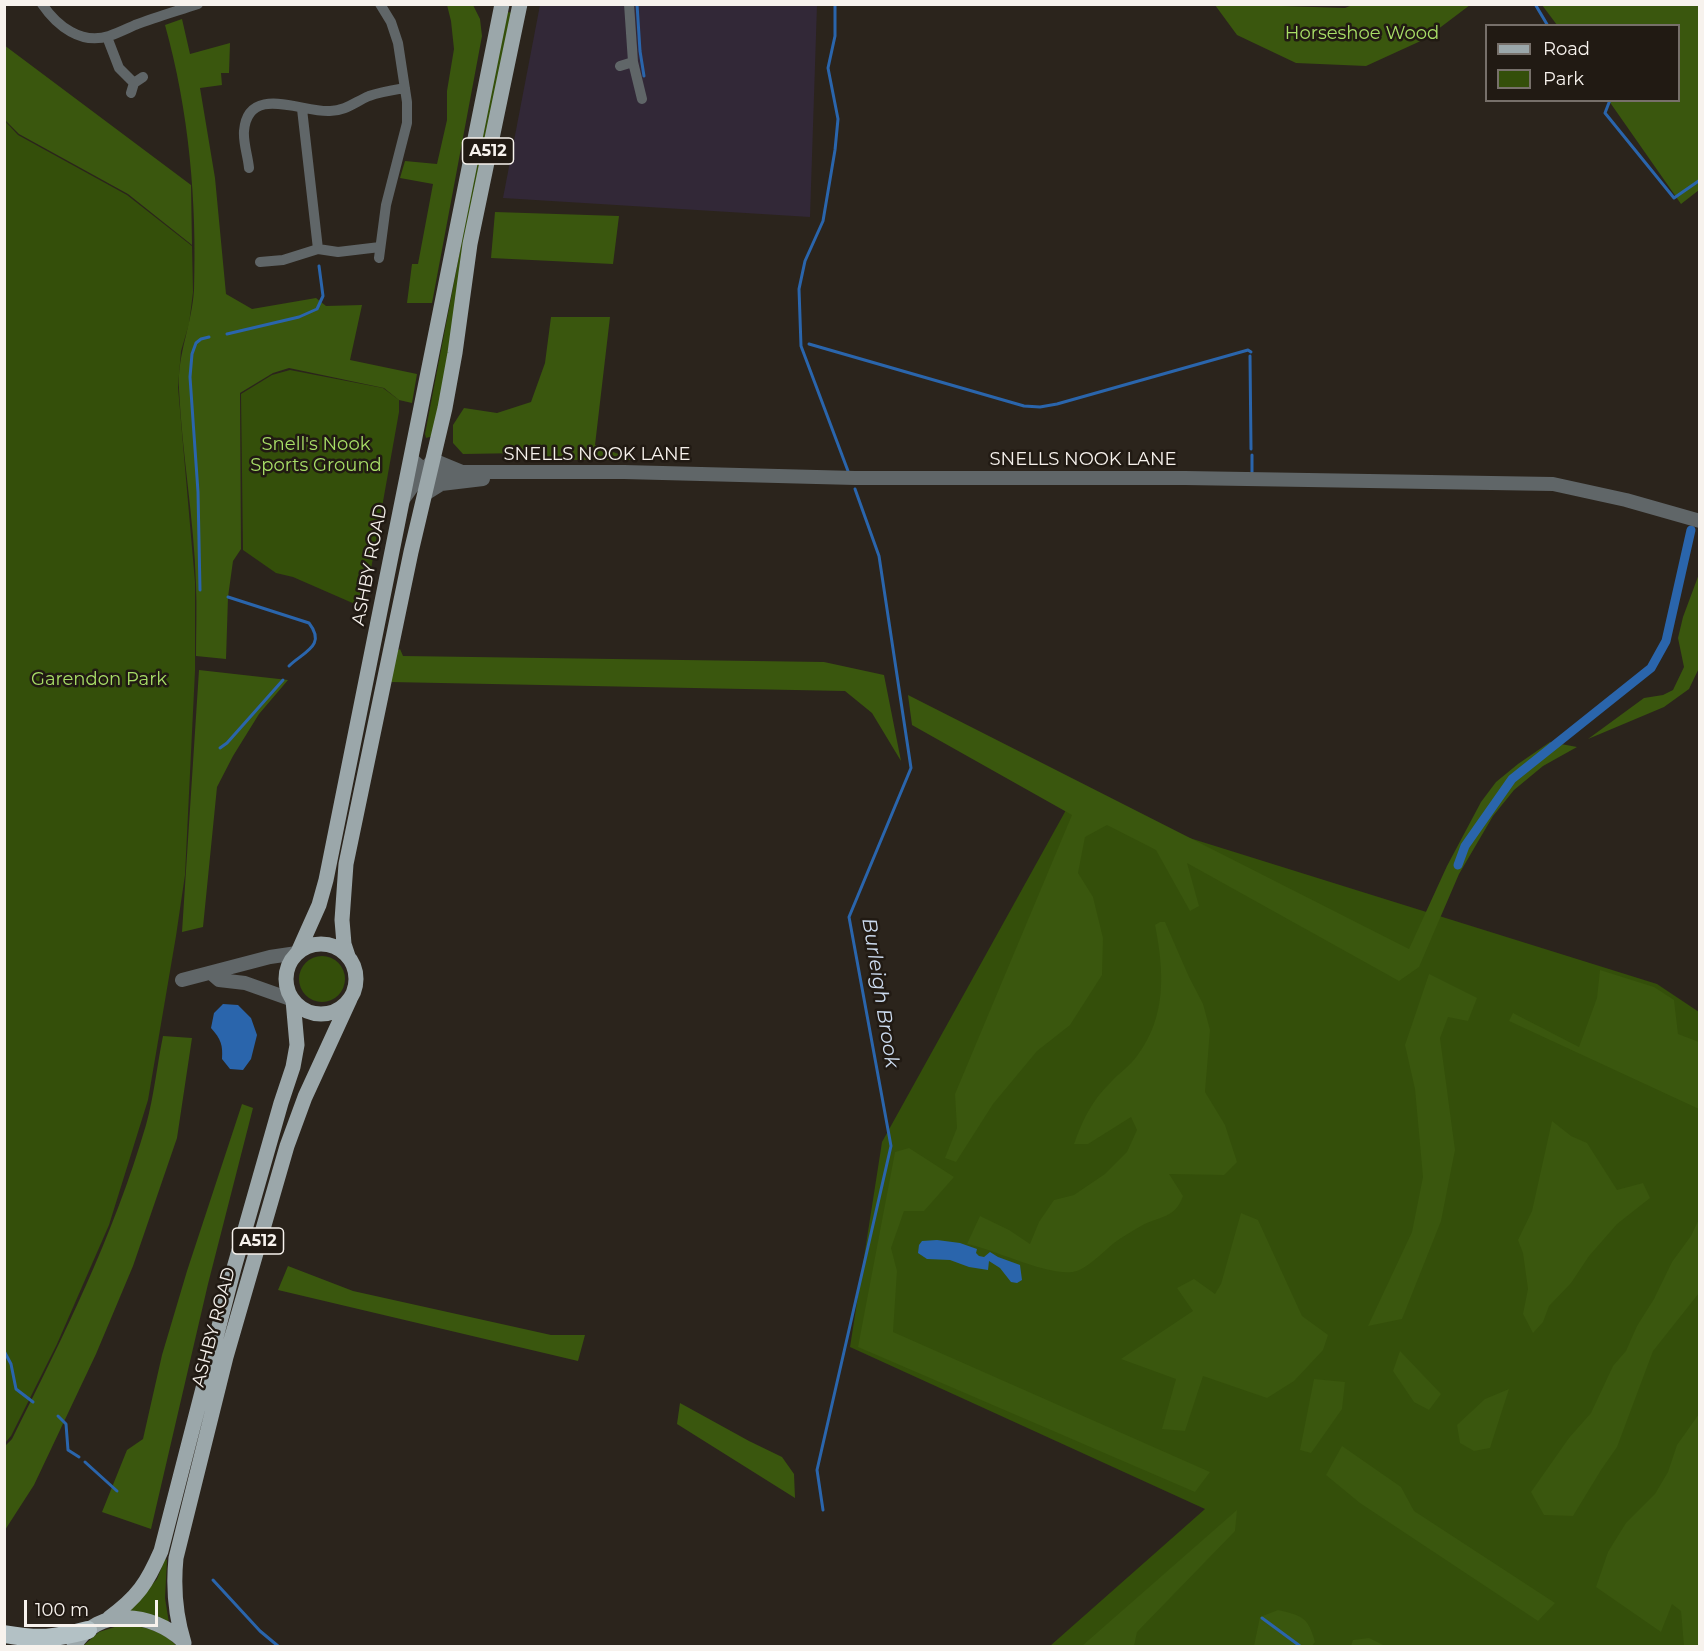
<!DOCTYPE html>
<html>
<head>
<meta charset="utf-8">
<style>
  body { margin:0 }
  #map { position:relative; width:1704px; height:1651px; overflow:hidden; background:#2b241c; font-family:Montserrat,sans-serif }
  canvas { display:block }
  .frame { position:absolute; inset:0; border:6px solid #f7f2ed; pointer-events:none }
  .legend { position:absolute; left:1485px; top:24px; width:195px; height:78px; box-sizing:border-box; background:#211a13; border:2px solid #77706a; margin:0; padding:8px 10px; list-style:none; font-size:18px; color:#f7f2ed }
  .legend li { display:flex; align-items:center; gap:12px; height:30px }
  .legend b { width:30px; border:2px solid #77706a }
  .scale { position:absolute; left:24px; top:1600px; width:134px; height:27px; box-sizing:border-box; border:3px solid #f7f2ed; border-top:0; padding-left:8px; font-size:18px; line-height:21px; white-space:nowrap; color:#f7f2ed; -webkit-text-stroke:4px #211a13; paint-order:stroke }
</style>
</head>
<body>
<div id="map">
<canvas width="1704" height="1651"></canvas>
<div class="frame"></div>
<ul class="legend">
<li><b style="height:8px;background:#9ba7aa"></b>Road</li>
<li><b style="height:16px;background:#344f0a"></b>Park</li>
</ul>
<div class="scale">100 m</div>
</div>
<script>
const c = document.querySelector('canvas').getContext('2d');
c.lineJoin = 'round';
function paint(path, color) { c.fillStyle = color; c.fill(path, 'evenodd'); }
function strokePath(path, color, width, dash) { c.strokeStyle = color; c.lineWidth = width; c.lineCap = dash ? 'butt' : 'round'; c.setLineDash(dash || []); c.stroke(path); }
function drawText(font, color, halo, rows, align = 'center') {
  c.font = font + ' Montserrat,sans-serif'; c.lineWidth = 5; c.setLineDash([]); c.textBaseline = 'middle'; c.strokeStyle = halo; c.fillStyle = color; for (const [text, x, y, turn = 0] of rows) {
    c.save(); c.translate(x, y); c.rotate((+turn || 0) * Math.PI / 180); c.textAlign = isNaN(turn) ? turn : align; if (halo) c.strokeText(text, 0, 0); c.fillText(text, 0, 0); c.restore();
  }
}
const commercial = new Path2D(`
  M540,5H817L810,217L503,198Z`);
const green = new Path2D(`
  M508,12L512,13L433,436L426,438L425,434L505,15Z
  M5,121L18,135L127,195L192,246L193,292L189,324L181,351L178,387L195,582V671L185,875L176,936L148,1100L109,1225L57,1344L11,1436L5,1443Z
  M290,370L383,388L399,400V412L364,608L293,577L276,573L243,550L241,394L272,375Z
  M1071,801L1657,984L1699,1012V1646H1050L1205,1509L850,1347L882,1142Z
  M299 979a23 23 0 1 1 46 0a23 23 0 1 1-46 0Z
  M165,1559L167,1560L165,1598L169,1623L129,1611L157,1579Z`);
const forest = new Path2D(`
  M447,5H473L480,19L482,36L432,303H407L412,264H418L433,184L400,178L405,161L437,164L447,120V91L454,49L451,21Z
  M1281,5L1282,6L1345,8L1355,4L1470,5L1425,39L1366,66L1296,63L1237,35L1215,5Z
  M1542,5H1699V190L1681,204L1609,101L1678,100V26L1557,25Z
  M182,19L190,54L230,43L229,73H221L222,85L200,88L215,178L226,294L252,309L316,298L326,306L362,305L350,360L417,374L412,403L399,400L384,388L289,368L273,373L240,393L241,549L233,561L228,597L226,659L196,656C196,632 197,608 196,584C194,518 182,454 179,389C177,355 192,324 194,290C197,201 189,111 165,25Z
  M4,45L191,185L192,245L128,194L19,134L5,120Z
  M495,212L619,216L613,264L491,258Z
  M551,317H610L595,445L634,460H544L524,453L463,454L453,443V425L464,408L497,413L531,402L545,363Z
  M1699,574V668L1689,689L1664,707L1588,739L1644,698L1663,695L1673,690L1684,667L1678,638L1683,617Z
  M400,649L403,656L824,662L884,675L901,761L872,713L845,691L390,682L395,652Z
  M199,670L288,680L259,714L233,756L217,787L203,927L182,932Z
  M908,695L1409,949L1447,866L1481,802L1496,782L1518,764L1550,742L1577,747L1543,766L1514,790L1493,816L1459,874L1419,967L1399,981L1187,863L1199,906L1190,911L1156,850L1107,825L1085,837L1078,873L1093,897L1103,938L1102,975L1070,1025L1037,1051L993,1104L956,1162L945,1158L957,1128L955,1094L1072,815L912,725Z
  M1160,922H1165L1189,977L1203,1004L1210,1030L1205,1092L1225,1125L1237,1162L1224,1175L1169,1174L1183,1196C1175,1219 1159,1216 1141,1226C1132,1231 1122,1237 1114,1243C1103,1252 1090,1266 1077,1271C1053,1279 994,1249 967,1244L980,1216L1009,1230L1030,1244L1039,1222L1054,1200L1074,1195L1105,1174L1127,1152L1137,1130L1131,1117L1088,1144H1074C1082,1121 1092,1100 1111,1082C1119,1073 1130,1066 1137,1056C1167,1016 1164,971 1155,925Z
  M1600,970L1654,987L1674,1000L1678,1034L1699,1042V1109L1509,1021L1513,1013L1579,1047L1597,998Z
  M1429,974L1477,998L1468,1021L1448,1017L1440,1038L1455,1150L1441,1221L1402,1319L1368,1326L1412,1232L1423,1177L1415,1089L1405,1045Z
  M163,1036L192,1038L177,1138L133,1266L96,1354L34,1485L5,1530V1446L12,1439C64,1335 113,1237 146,1125C154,1096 157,1065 163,1036Z
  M242,1104L253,1108L208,1284L151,1529L102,1512L127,1450L143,1439L162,1355L187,1271Z
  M1552,1121L1571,1136L1587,1143L1617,1190L1643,1183L1650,1198L1617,1224L1589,1256L1571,1283L1549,1306L1543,1322L1533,1333L1523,1314L1528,1289L1523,1253L1518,1240L1532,1211Z
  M909,1148L954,1177L924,1211H904L891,1248L897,1271L893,1332L1210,1472L1195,1492L858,1347L895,1152Z
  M1241,1213L1258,1220L1302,1316L1328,1335L1323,1350L1294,1381L1267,1398L1203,1376L1185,1431L1162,1429L1176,1379L1121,1359L1193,1311L1177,1288L1194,1279L1215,1294L1221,1284Z
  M1699,1219V1293L1653,1351L1617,1447L1601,1470L1573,1516L1544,1515L1531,1492L1569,1438L1591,1413L1613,1366L1626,1351L1637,1326L1654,1299L1672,1262L1691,1236Z
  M288,1266L353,1291L551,1335H585L578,1361L278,1290Z
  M1400,1351L1441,1394L1429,1410L1414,1402L1393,1371Z
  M1314,1379L1345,1382L1342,1409L1311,1453L1300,1450Z
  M1509,1389L1490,1448L1474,1451L1460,1443L1457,1425L1485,1399Z
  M680,1403L749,1441L782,1457L794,1474L795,1498L677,1424Z
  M1699,1414V1646H1684L1681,1611L1672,1604L1661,1632L1596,1587L1608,1552L1626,1523L1655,1494L1668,1472L1677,1445Z
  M1342,1446L1401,1487L1414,1511L1555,1603L1538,1621L1360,1503L1326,1475Z
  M1237,1510L1235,1531L1137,1632L1134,1646H1082Z
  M1278,1610C1303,1616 1308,1617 1315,1642L1312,1646H1254L1260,1617Z
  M124,1624C145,1627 161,1630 177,1646H83L99,1632Z
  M1369,1638L1385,1646H1351L1353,1640Z`);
const water = new Path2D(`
  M223,1004L238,1005L251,1018L257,1035L251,1059L243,1070L230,1069L222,1059C223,1045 221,1039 211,1028L214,1013Z
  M937,1240L960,1243L977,1249L976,1253L979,1256L984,1257L990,1252L998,1257L1020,1265L1022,1280L1017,1283L1011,1282L1000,1268L989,1261L988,1270L969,1267L950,1260L927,1259L918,1253L919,1245L922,1241Z`);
const stream = new Path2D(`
  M637,4L640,51L644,76
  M835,4V36L828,68L838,119L835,150L823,221L805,261L799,289L801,346L848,471
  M1535,4L1548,26
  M1610,100L1605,113L1674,198L1700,180
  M227,334L299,317L317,309L323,296L319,266
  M809,344L1024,406L1040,407L1057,404L1248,350L1251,352
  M1250,356L1251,449
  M1252,455V473
  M200,590L198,492L190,377L192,354L196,343L201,339L209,337
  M228,597L309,623C327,646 303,652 289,666
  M220,748L227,743L283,680
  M4,1351L11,1364L16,1389L33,1402
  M58,1416L66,1424L68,1450L79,1457
  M85,1462L117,1491
  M823,1510L817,1470L891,1146L849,917L911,768L879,556L855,489
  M213,1580L260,1631L278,1646
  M1262,1618L1300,1646`);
const canal = new Path2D(`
  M1458,865L1465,846L1512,779L1651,668L1666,641L1691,530`);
const minor = new Path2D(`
  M42,4C57,26 81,45 109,36C118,33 126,29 135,25C156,17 177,11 198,4
  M629,4L633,62L642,99
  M107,37L119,68L134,83
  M620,66L633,62
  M131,93L134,83L143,77
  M302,109L318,249
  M249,168C248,156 243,143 244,131C248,83 303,113 330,111C345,111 355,102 369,96C380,92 393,90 405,88
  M379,258L386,205L407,123V102L398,43L391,22L380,4
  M260,262L283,260L318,249L338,252L380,247`);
const tertiary = new Path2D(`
  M411,459C425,473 443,477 462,472H624L855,478H1185L1553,484L1626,500L1700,521
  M425,494L441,484L483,479
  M402,501L424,470L433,460L462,472
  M211,973L219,980L245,983L293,1000
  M182,980L270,957L297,953`);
const primary = new Path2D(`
  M286 979a35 35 0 1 1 70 0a35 35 0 1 1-70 0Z
  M298,952L319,905L326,880L502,4
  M348,956L344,944L342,920L346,864L411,552L445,408L455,353L470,244L520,4
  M109,1618C138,1597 147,1583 161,1551L234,1268L281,1103L293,1067L297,1045L293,1000
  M184,1643C175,1614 173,1588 176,1558L226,1357L287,1146L305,1097L350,999
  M74,1646C99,1606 152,1612 183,1641`);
const motorway = new Path2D(`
  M4,1634C39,1640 54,1639 88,1630`);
const shields = [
  [488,151,51],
  [258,1241,51]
];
const shieldNames = [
  ["A512",488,151],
  ["A512",258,1241]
];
const parkNames = [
  ["Horseshoe Wood",1362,34],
  ["Snell's Nook",316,445],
  ["Sports Ground",316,466],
  ["Garendon Park",99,680]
];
const streetNames = [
  ["SNELLS NOOK LANE",597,455],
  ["SNELLS NOOK LANE",1083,460],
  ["ASHBY ROAD",370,565,-79],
  ["ASHBY ROAD",214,1327,-75]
];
const waterNames = [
  ["Burleigh Brook",880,993,81]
];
paint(commercial, '#322837');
paint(green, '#344f0a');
paint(forest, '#3a570e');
paint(water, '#2a65ac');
strokePath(stream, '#2a65ac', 3);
strokePath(canal, '#2a65ac', 9);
strokePath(minor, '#606668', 10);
strokePath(tertiary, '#606668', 14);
strokePath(primary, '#9ba7aa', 15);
strokePath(motorway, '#b3c1c5', 18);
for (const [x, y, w] of shields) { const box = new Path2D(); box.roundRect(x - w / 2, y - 13, w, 26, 4.5); c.fillStyle = '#211a13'; c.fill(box); strokePath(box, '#f7f2ed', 1.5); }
drawText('bold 16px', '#f7f2ed', null, shieldNames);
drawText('18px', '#a8de67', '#211a13', parkNames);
drawText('18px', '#f7f2ed', '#211a13', streetNames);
drawText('italic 20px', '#ccdbef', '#211a13', waterNames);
</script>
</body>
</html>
